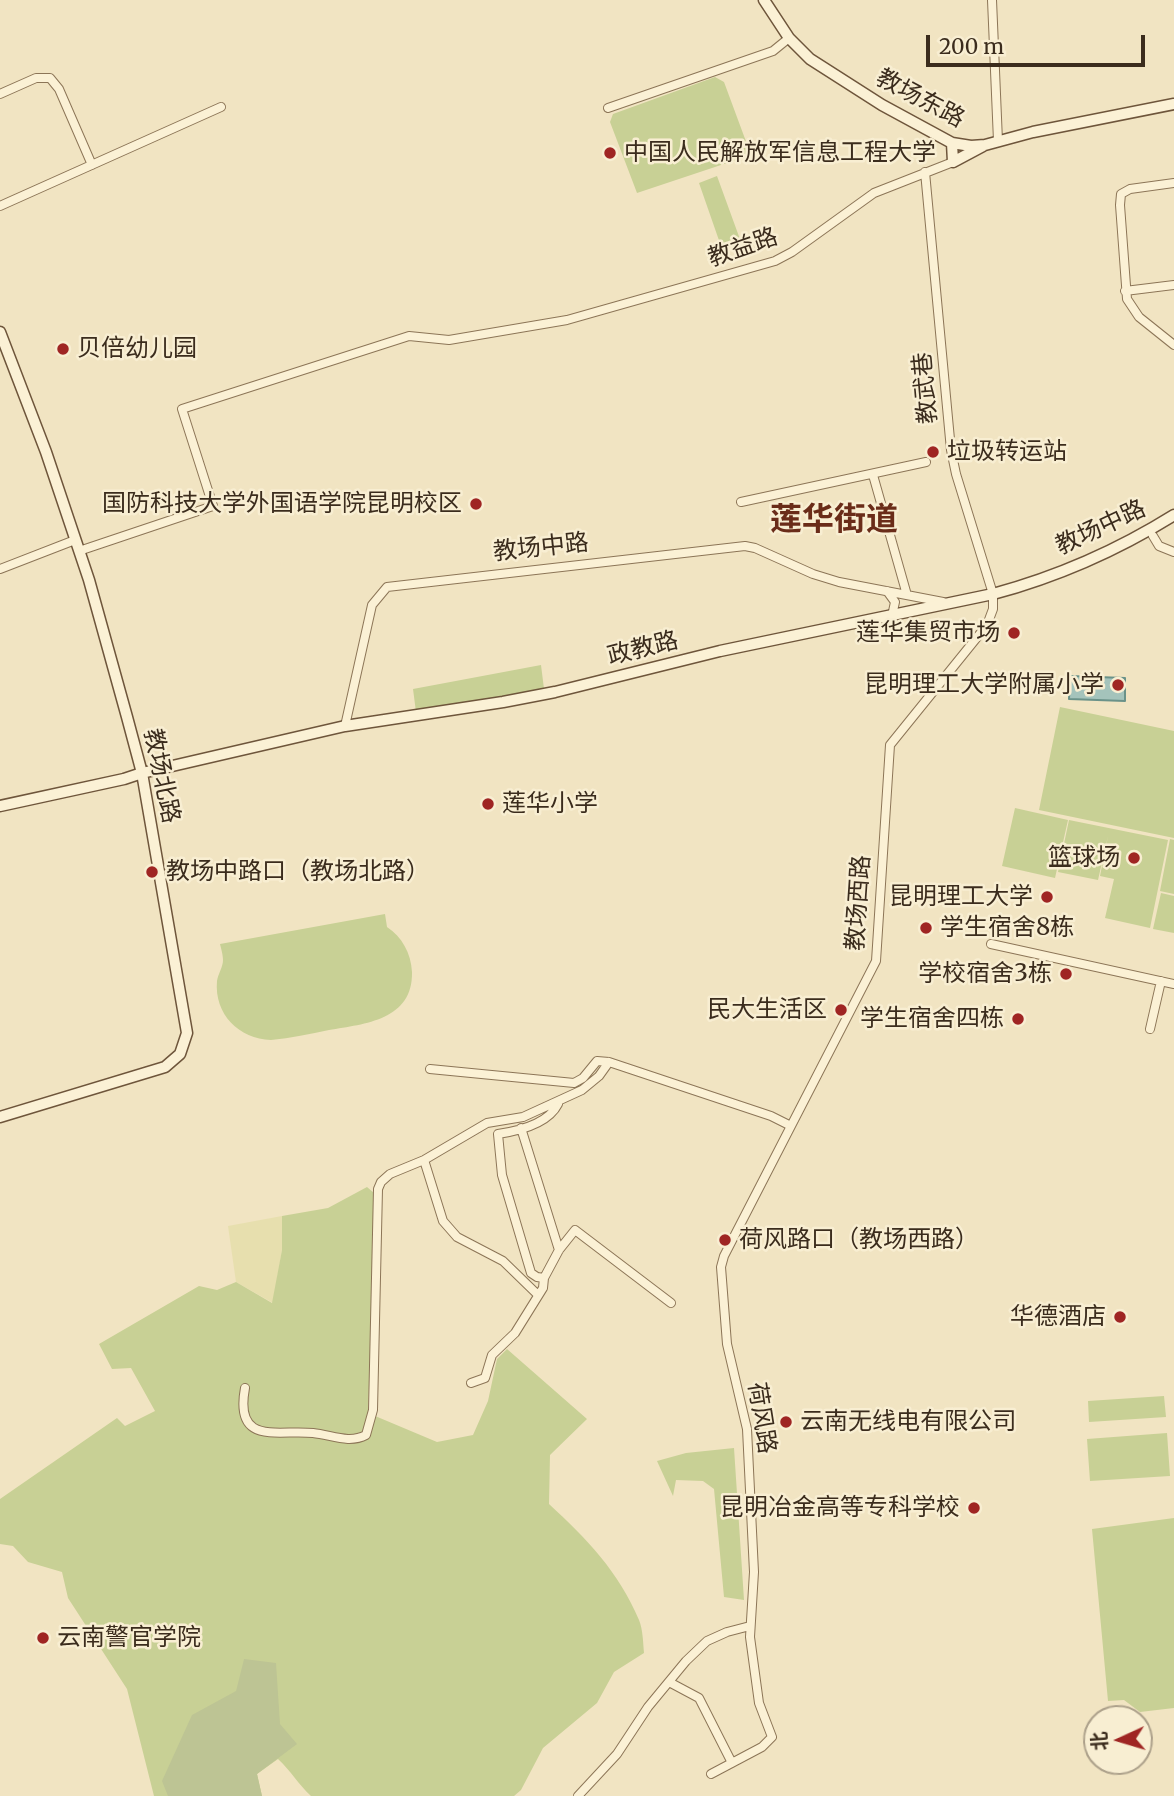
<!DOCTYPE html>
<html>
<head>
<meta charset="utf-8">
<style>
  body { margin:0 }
  #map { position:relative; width:1174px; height:1796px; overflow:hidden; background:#f1e4c2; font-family:Merriweather,"Noto Sans SC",serif }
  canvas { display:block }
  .north { position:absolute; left:1083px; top:1705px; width:70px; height:70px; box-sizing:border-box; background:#f8eed2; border:2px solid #aca08a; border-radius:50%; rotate:266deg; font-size:19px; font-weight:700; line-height:28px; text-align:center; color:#3b2c1d }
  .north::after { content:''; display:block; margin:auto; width:24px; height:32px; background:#9f2523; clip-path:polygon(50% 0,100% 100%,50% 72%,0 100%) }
  .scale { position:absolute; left:926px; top:35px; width:219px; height:32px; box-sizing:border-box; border:4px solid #3b2c1d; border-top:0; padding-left:9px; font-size:21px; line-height:24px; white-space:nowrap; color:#3b2c1d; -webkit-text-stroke:5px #f8eed2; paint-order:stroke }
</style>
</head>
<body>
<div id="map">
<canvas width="1174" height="1796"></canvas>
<div class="north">北</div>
<div class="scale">200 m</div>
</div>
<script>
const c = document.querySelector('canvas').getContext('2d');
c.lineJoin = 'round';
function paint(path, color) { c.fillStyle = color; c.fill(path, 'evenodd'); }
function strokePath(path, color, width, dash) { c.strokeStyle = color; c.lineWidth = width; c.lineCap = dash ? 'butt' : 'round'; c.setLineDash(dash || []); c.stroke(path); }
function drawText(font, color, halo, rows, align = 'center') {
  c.font = font + ' Merriweather,"Noto Sans SC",serif'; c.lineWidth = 5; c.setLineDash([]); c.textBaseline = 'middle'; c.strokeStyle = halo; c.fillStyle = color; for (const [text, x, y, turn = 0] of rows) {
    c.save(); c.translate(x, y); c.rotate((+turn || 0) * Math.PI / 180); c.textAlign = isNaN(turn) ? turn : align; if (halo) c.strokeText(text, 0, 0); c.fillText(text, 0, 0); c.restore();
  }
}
const farmland = new Path2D(`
  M282,1216V1250L273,1303L236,1282L228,1226Z`);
const green = new Path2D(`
  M715,77L724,82L751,155L637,193L610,122L613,114Z
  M717,176L741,242L722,249L699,183Z
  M541,665L544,689L516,696L416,712L413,689Z
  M1060,707L1174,731V838L1039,810Z
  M1015,808L1068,820L1055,878L1002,866Z
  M1069,820L1168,840L1150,928L1105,918L1114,879L1100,876L1108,836L1098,880L1058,872Z
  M1170,839L1174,840V894L1160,891Z
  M1161,893L1174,896V933L1153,929Z
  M385,914L387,927C402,937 411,953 412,972C413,1020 365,1024 329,1030C310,1034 291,1038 271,1040C239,1039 214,1014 217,981C218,974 223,967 223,960C223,955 221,948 220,944Z
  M367,1187L374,1193L375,1232L368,1413L437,1442L473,1435L488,1401L497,1359L507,1349L587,1419L550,1455L549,1504C586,1538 619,1572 639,1620C643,1630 643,1642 644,1653L614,1672L597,1703L543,1748L521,1790L514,1796H311C298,1784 291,1771 278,1759L257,1774L262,1796H154L127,1689L68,1598L62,1572L28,1562L13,1546L0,1544V1499L117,1418L125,1426L155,1411L131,1368L112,1369L99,1344L199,1286L217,1290L236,1282L272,1303L282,1250V1216L328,1208Z
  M1164,1396L1166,1417L1089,1422L1088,1401Z
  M1167,1433L1170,1476L1090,1481L1087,1439Z
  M734,1448L744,1600L724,1597L714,1489L703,1481L676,1480L673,1496L657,1461L686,1453Z
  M1174,1518V1708L1140,1712L1124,1700L1108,1701L1092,1529Z`);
const cemetery = new Path2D(`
  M244,1659L276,1663L280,1724L297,1744L257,1774L262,1796H168L162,1781L192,1715L236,1691Z`);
const water = new Path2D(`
  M1070,676L1125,678V701L1069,699Z`);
const street = new Path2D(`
  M992,0L998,141
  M0,94L36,78H50L59,89L92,165
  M608,108L773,51L789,38
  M1174,183L1130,189L1121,194L1120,205L1127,299L1139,317L1174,345
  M0,206L221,107
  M1125,291L1174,285
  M873,475L907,595
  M741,502L926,462
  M1153,536L1159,546L1174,552
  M79,551L213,506L182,409L409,336L449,340L567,320L775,261L792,252L874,193L953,162
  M0,569L75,540
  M887,591L895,602L892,616
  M345,726L372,605L387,587L745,546L755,548L813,574L839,582L943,602
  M991,944L1174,984
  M1150,1029L1161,981
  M430,1069L574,1083L583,1078L597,1061L609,1062L771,1116L791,1126
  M521,1128L559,1250
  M424,1160L443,1221L457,1237L503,1261L538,1295
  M544,1278L537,1277L531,1273L502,1175L498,1134C518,1131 548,1124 558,1104
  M471,1383L485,1378L492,1355L515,1333L543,1288L544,1278L559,1250L575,1230L671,1303
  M245,1388C234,1447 279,1429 313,1433C332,1435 349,1444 366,1435L373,1410L378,1189L381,1182L390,1174L424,1160L487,1123L523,1117L582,1090L599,1076L609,1062
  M669,1682L699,1698L732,1763
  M711,1774L762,1747L772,1737L759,1703L750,1637L754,1572L747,1429L727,1344L721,1267L724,1256L876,961L890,745L987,625L993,609V594L956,474L951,450L925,172
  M578,1796L617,1754L648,1707L686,1661L707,1641L727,1632L750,1626`);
const secondary = new Path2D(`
  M764,0L789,38L810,59L882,105L952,143L971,146L985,145L1033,132L1174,104
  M952,143L953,162L983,146
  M0,332L46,452L89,580L127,717L142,773L187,1033L180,1054L165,1067L0,1117
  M0,806L124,779L142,773L345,726L503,702L555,692L720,651L993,594C1056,577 1118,550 1174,515`);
const markers = [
  [610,153,7,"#9f2523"],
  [63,349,7,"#9f2523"],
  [933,452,7,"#9f2523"],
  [476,504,7,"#9f2523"],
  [1014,633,7,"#9f2523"],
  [1118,685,7,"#9f2523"],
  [488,804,7,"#9f2523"],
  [1134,858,7,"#9f2523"],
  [152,872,7,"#9f2523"],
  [1047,897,7,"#9f2523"],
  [926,928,7,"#9f2523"],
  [1066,974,7,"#9f2523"],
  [841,1010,7,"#9f2523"],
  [1018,1019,7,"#9f2523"],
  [725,1240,7,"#9f2523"],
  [1120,1317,7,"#9f2523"],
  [786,1422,7,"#9f2523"],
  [974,1508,7,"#9f2523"],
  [43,1638,7,"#9f2523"]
];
const streetNames = [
  ["教场东路",920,99,28],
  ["教益路",743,248,-19],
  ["教武巷",926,388,-95],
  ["教场中路",1101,528,-25],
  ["教场中路",541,548,-6],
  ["政教路",643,649,-14],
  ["教场北路",161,776,78],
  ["教场西路",859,903,-86],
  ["荷风路",761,1418,81]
];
const poiNames = [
  ["中国人民解放军信息工程大学",624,153,"left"],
  ["贝倍幼儿园",77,349,"left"],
  ["垃圾转运站",947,452,"left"],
  ["国防科技大学外国语学院昆明校区",462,504],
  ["莲华集贸市场",1000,633],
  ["昆明理工大学附属小学",1104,685],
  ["莲华小学",502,804,"left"],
  ["篮球场",1120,858],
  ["教场中路口（教场北路）",166,872,"left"],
  ["昆明理工大学",1033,897],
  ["学生宿舍8栋",940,928,"left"],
  ["学校宿舍3栋",1052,974],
  ["民大生活区",827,1010],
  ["学生宿舍四栋",1004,1019],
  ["荷风路口（教场西路）",739,1240,"left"],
  ["华德酒店",1106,1317],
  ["云南无线电有限公司",800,1422,"left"],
  ["昆明冶金高等专科学校",960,1508],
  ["云南警官学院",57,1638,"left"]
];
const districtNames = [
  ["莲华街道",834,521]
];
paint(farmland, '#e7dfae');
paint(green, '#c8d095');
paint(cemetery, '#bdc494');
paint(water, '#a4c3bb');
strokePath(water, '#6a9289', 2);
strokePath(street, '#8c7557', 10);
strokePath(secondary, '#6e553b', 13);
strokePath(street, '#fbf1d5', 8);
strokePath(secondary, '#fbf1d5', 10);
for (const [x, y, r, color] of markers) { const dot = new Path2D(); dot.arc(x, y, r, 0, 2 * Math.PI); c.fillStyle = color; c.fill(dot); strokePath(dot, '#f8eed2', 2.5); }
drawText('24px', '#3b2c1d', '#f8eed2', streetNames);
drawText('24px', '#3b2c1d', '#f8eed2', poiNames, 'right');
drawText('bold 32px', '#6a2c19', '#f8eed2', districtNames);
</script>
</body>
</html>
